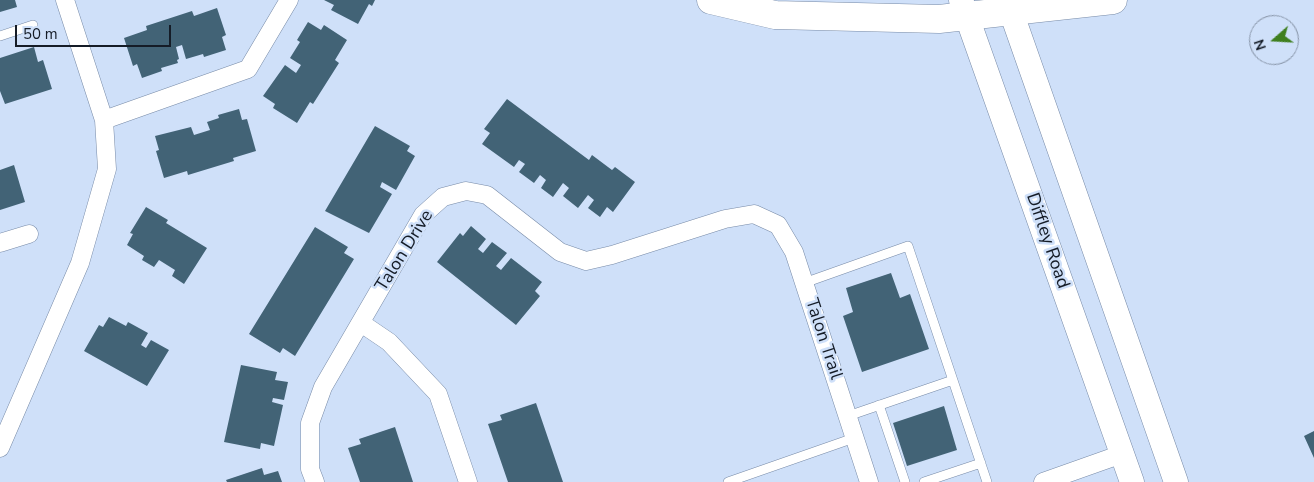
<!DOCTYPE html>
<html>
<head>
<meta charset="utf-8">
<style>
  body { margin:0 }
  #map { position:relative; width:1314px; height:482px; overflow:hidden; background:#cfe0f9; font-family:"Nunito Sans",sans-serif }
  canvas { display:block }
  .north { position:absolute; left:1249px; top:15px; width:50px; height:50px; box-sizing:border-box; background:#cfe0f9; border:1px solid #8592a5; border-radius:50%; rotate:251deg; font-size:14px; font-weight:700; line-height:20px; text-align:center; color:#151c27 }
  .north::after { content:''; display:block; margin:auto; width:18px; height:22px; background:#3f7f1f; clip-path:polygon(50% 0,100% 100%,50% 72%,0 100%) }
  .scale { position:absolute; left:15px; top:25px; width:156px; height:22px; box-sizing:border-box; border:2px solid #151c27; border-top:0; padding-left:6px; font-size:15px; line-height:18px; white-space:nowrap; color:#151c27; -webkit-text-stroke:4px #cfe0f9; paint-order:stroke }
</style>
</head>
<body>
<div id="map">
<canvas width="1314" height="482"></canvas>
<div class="north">N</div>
<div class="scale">50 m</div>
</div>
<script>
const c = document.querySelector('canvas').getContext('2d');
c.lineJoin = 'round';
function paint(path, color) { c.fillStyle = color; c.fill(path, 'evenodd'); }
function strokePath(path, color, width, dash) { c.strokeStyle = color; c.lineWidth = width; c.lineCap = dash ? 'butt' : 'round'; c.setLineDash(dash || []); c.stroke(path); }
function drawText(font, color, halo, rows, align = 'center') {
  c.font = font + ' "Nunito Sans",sans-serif'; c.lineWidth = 5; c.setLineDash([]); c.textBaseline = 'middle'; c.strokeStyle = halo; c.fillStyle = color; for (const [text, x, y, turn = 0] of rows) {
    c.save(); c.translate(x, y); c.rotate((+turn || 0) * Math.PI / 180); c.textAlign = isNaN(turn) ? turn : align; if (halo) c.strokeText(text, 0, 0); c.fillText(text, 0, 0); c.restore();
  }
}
const building = new Path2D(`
  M0,0H15L17,7L0,12Z
  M324,0H375L372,6L369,4L358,24L331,10L334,5Z
  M217,8L226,35L222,37L226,50L204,57L203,54L186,59L182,45L176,47L179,59L177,60L178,63L161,68L162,71L142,78L137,64L133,66L124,38L147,30L146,26L192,11L194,16Z
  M308,22L321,30L324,25L347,40L335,60L339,63L313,104L310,102L297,123L273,108L275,104L263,96L285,65L296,73L301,65L290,58L300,42L297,40Z
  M34,47L38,62L43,60L52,89L5,104L0,91V58Z
  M507,99L589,160L592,155L612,170L615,167L635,182L613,212L607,207L600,217L588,208L594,200L588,195L578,208L563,196L569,188L563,183L553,197L541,188L546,180L540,175L534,183L519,172L525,164L519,160L514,167L482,144L490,133L484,129Z
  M239,109L242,120L247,119L256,151L233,158L234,161L188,175L187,171L164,178L156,151L159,150L155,136L191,127L194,135L210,130L207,122L219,118L218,115Z
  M375,126L410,146L407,151L415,156L396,190L382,182L380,187L392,194L369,233L325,211Z
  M14,165L25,202L0,210V170Z
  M146,207L168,220L166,223L207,248L184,284L172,276L175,270L159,260L154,267L142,260L144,256L127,245L133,234L130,233Z
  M471,226L486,239L478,249L483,253L492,242L507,253L496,266L501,270L511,258L542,282L535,291L540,296L516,325L437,262L460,233L463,236Z
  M315,227L348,247L344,253L354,259L295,356L283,348L280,353L249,334Z
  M891,273L900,298L910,294L929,349L862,372L843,316L853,312L846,288Z
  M109,317L126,326L128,322L148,333L141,345L146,348L151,340L169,350L147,386L84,351L99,325L103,327Z
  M241,365L277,372L275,380L288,382L284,400L273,398L272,402L283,405L274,446L261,443L260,449L224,442Z
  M536,403L563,482H508L488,424L502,420L500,415Z
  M944,406L957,450L907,466L893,423Z
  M395,427L413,482H360L348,448L361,444L359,439Z
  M1314,431V458L1304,436Z
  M262,468L264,475L278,471L282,482H227L226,480Z`);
const lane = new Path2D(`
  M0,36L33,25
  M804,283L908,246L987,482
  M879,405L905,482
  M848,416L953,380
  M728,482L854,438
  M924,482L981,463`);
const street = new Path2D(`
  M104,120L248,69L289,0
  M0,243L29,234
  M361,323L389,342L438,394L468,482
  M0,448L80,263L107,169L104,120L65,0
  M315,482L310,469V423L323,387L423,215L443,197L466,191L487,195L560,252L586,261L612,255L725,219L754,214L778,225L794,252L869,482
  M1043,482L1122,454`);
const secondary = new Path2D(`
  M961,0L1132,482
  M1007,0L1176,482`);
const highway = new Path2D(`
  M711,0L775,15L939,19L1113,0`);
const streetNames = [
  ["Diffley Road",1047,241,71],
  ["Talon Drive",405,251,-58],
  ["Talon Trail",823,339,72]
];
paint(building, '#426376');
strokePath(lane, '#778aa7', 10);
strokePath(street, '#778aa7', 19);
strokePath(secondary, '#778aa7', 25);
strokePath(highway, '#778aa7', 29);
strokePath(lane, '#fff', 9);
strokePath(street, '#fff', 18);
strokePath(secondary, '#fff', 24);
strokePath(highway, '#fff', 28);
drawText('18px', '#151c27', '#cfe0f9', streetNames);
</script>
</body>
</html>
